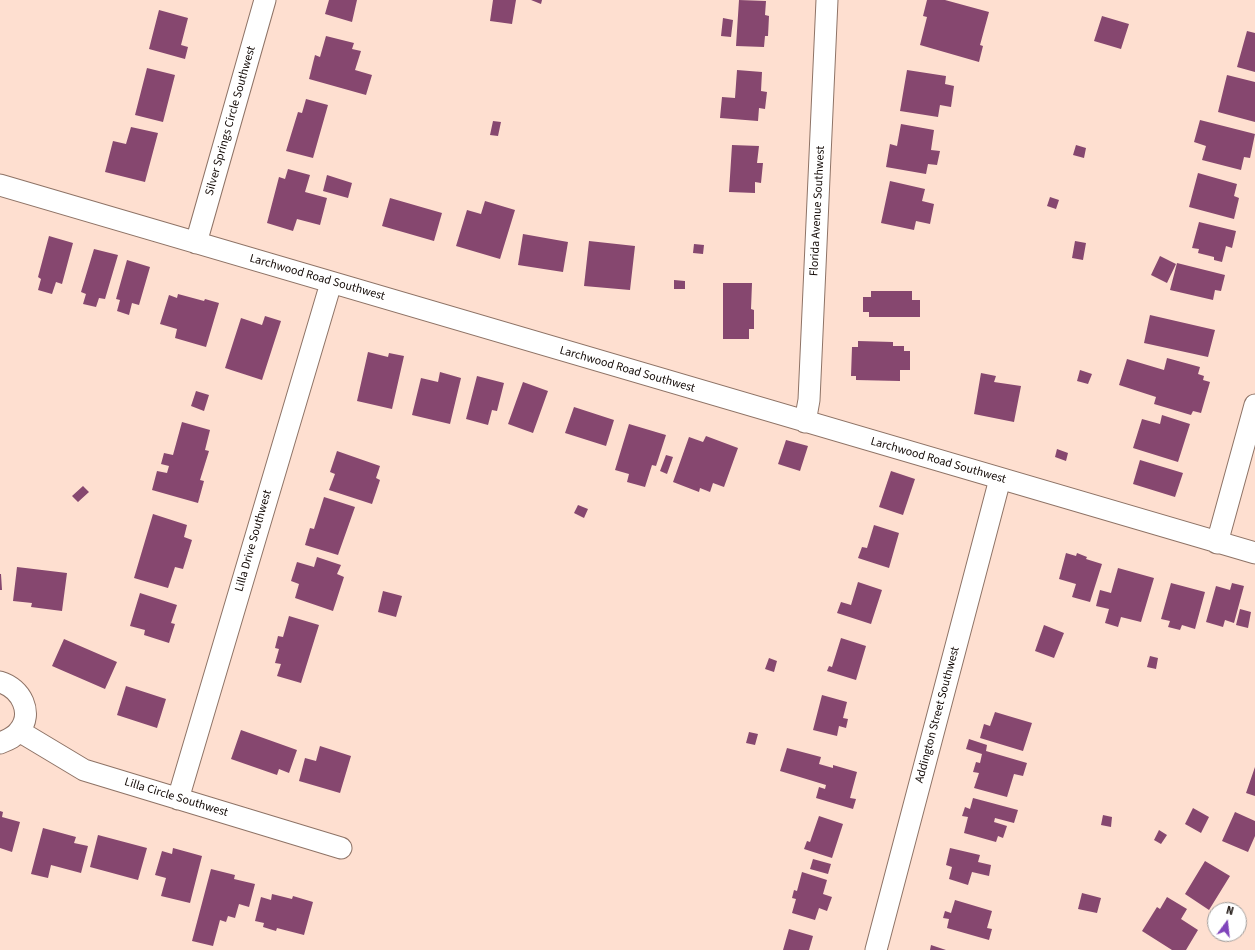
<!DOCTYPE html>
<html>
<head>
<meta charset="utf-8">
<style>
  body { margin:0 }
  #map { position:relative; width:1255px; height:950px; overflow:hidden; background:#fedfd0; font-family:"Source Sans 3",sans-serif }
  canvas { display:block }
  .north { position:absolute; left:1207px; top:902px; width:40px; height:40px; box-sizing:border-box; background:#fff; border:1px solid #a09d9b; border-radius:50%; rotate:15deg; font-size:11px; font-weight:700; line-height:16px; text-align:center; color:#120905 }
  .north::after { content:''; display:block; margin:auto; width:14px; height:18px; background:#7f44bb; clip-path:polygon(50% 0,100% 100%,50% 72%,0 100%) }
</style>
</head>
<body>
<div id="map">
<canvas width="1255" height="950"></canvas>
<div class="north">N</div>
</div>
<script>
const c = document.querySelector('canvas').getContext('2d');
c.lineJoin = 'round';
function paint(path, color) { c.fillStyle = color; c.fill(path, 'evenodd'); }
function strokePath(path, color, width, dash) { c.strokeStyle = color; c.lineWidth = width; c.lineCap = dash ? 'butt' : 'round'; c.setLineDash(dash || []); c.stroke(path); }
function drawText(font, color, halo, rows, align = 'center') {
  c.font = font + ' "Source Sans 3",sans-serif'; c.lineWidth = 4; c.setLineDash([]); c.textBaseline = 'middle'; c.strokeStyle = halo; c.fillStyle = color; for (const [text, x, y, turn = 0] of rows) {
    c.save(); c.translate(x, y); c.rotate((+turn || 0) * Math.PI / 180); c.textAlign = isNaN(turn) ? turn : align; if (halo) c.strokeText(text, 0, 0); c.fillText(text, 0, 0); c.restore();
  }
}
const building = new Path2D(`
  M329,0H357L352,22L325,14Z
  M493,0H516L512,24L490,21Z
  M531,0H542L541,4Z
  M739,0L766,1L765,15L769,16L768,36H765L764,47L736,46Z
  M927,0H945L989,12L980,45L983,46L979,62L920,45L927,17L923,16Z
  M159,10L188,18L181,45L188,47L185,59L149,49Z
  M1102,16L1129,24L1121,49L1094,41Z
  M723,18L733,20L731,37L721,36Z
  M1247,31L1255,33V72L1237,67Z
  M326,36L354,43L352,49L361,51L355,70L372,75L366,95L309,79L315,55L320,57Z
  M147,68L175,75L163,122L135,115Z
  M737,70L762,72L761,91L767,92L765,109L759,108L758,121L720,118L722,97L735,98Z
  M907,70L946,76L945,84L954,86L951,107L940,105L938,117L900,111Z
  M1227,75L1255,82V122L1218,112Z
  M306,99L328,105L313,158L286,151L298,112L302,113Z
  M1200,120L1255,134L1250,158L1244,157L1241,170L1202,160L1206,146L1194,142Z
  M493,121L501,122L498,136L490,135Z
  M901,124L934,130L931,150L940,151L937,165L928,164L926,174L886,167L890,144L897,146Z
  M131,127L158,133L145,182L105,172L113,141L126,144Z
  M732,145L759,146L757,163H763L761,183L755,182V193L729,192Z
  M1076,145L1086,148L1084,158L1073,155Z
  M288,169L310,175L305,192L327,198L320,225L297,219L293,231L267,223L279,177L285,179Z
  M1198,173L1237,184L1234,196L1239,198L1234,219L1189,207Z
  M327,175L352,183L348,198L323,191Z
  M890,181L925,189L922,201L934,204L930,224L916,221L914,230L881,223Z
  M1050,197L1059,200L1056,209L1047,206Z
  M390,198L442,213L434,241L382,226Z
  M485,201L515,210L500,259L456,246L467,210L481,214Z
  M1199,222L1236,231L1232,248L1226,246L1222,262L1214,260V257L1198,253L1199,249L1192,248Z
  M523,234L568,242L563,272L518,265Z
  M49,236L73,243L62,284L56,282L52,294L38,290L41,279L38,277Z
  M589,241L635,246L630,290L584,286Z
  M1075,241L1086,243L1083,260L1072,258Z
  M694,244L704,245L703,254L693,253Z
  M94,249L118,255L105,299L99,298L96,307L83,304L86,294L81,292Z
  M1160,256L1176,264L1167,283L1151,275Z
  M127,260L150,267L139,305L132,303L129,315L117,311L120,300L116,299Z
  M1177,263L1225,275L1221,291L1215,290L1213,300L1170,290Z
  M674,280L685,281V289H674Z
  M723,283H752L751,309L754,310V329H749V339H723Z
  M871,291H912V300H920V317H869V312H863V297H871Z
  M178,294L204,301L205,299L219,303L206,347L175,338L177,329L160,324L169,295L177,298Z
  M1150,315L1215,330L1208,357L1144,343Z
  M265,316L281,321L262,380L225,368L241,318L262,325Z
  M858,341L893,342V346H904V351H910V370H900V381L856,380V376H851L852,347H858Z
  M368,352L388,357L389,353L404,356L392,409L357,401Z
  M1167,358L1200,367L1198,374L1204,376L1203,380L1210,382L1201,413L1193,411L1191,415L1154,404L1156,397L1119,385L1127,359L1164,370Z
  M1080,370L1092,374L1088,384L1077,381Z
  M440,372L461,378L450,424L412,415L421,378L438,382Z
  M981,373L996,376L994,382L1021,386L1014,422L974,414Z
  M477,376L504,383L497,411L492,410L488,425L466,419Z
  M523,382L548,391L533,433L508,424Z
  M196,391L209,395L204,411L191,406Z
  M574,407L614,420L606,446L565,433Z
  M1162,415L1190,424L1178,462L1133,448L1142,419L1160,424Z
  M182,422L210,430L205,450L209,451L200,480L204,481L198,503L152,490L157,471L167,473L169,466L161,464L164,453L173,455Z
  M629,424L666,435L656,466L652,465L645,487L627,482L629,474L615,470Z
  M706,436L738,448L724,487L713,483L710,492L700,488L699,492L673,482L689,437L703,442Z
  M786,440L808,446L800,471L778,464Z
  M1057,449L1068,453L1066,461L1055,457Z
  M337,451L380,466L376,478L380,480L372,504L329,490L335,474L330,472Z
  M666,455L673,457L667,474L660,471Z
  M1140,460L1183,473L1175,497L1133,484Z
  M891,471L915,479L903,515L879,507Z
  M83,486L89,492L78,502L72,496Z
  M324,497L355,507L338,555L305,545L310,528L314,529Z
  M578,505L588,509L584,518L574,513Z
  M153,514L187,525L184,537L192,540L183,569L175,567L168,588L134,578Z
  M874,525L899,533L889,568L858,558L862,547L867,548Z
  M1066,553L1076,556L1077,553L1087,557L1086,559L1102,564L1090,602L1072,597L1076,584L1059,579Z
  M317,557L341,565L337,574L344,577L333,611L295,598L299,584L291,581L297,562L314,567Z
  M17,567L67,573L62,611L31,607L32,603L13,601Z
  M1118,568L1154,578L1141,622L1121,617L1118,627L1105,623L1109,609L1096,606L1100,590L1111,593Z
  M0,574H1L2,590H0Z
  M858,582L882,590L871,624L837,613L841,602L851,605Z
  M1171,583L1205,592L1195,629L1182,625L1180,630L1168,627L1170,621L1161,619Z
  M1232,583L1244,586L1234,623L1225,620L1223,627L1206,622L1216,586L1230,590Z
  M383,591L402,596L396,617L378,612Z
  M140,593L177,605L171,623L175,624L169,643L144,635L145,630L130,626Z
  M1240,609L1251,612L1248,628L1236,625Z
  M289,616L319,625L301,683L277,676L281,664L275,663L279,649L275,648L278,636L283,637Z
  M1044,625L1064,633L1054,658L1035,651Z
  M841,638L866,646L856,680L827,671L829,666L832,667Z
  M64,639L117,662L105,689L52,666Z
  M1150,656L1158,658L1156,669L1147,667Z
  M769,658L777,661L774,672L765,669Z
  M126,686L166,699L157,728L117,715Z
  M822,695L847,702L843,718L848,719L846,728L839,726L837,736L813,730Z
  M995,712L1032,723L1023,751L980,738L984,724L990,726Z
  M241,730L297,750L289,773L279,769L277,775L231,759Z
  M749,732L758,734L755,745L746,743Z
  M969,739L987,745L986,751L1027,763L1023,776L1014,774L1007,797L974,788L979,773L973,772L976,762L980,763L982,754L966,749Z
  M320,746L351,756L340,793L299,781L305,758L316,761Z
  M787,748L821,757L819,764L833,768V765L857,772L850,798L856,799L853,809L816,798L819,787L825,789L826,785L780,771Z
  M1255,767V796L1246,793Z
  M973,798L1018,810L1014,823L995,818L994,822L1007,826L1003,838L998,836L996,842L964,833L968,817L962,816L965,807L970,809Z
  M1193,808L1209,817L1201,833L1185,824Z
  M0,811L3,812L2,817L20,822L12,852L0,848Z
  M1235,812L1255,821V836L1248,852L1222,841Z
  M1103,815L1112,817L1111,827L1101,825Z
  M819,816L843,824L832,858L804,849L807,841L810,842Z
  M43,828L76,837L74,843L88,846L81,873L51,865L48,878L31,874Z
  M1159,830L1167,835L1161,844L1154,840Z
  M98,835L147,848L138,880L90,867Z
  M173,848L202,856L190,903L161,896L166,878L155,875L162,851L172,854Z
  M950,848L980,855L978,862L991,865L989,876L972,872L968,885L949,879L952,867L946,865Z
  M813,859L831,864L828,874L810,869Z
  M1205,861L1230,876L1209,910L1185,894Z
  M211,869L235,875L234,879L255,884L249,907L239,904L235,918L228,916L226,922L220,920L213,946L192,941Z
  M802,872L827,880L823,894L832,897L827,911L819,908L815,920L792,913L796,899L792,898L794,890L797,891Z
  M1082,893L1101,898L1097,913L1078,909Z
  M272,894L292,899L293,896L313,902L304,935L277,928L276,931L263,927L264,923L255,921L261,897L271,900Z
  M1167,897L1187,909L1181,919L1198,930L1186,950H1172L1142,931L1157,907L1160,909Z
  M955,900L992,911L987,928L992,929L989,940L947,928L949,919L943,918L945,911L951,913Z
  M789,929L813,936L809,950H783Z
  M931,945L946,950H930Z`);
const street = new Path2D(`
  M0,185L1255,553
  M196,243L265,0
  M805,422L809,400L827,0
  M1217,543L1255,405
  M0,682C21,688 34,713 19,731C14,738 7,740 0,743
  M19,731L84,770L341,848
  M178,799L331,283
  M876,950L1000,479`);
const streetNames = [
  ["Silver Springs Circle Southwest",231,121,-74],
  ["Florida Avenue Southwest",818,211,-87],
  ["Larchwood Road Southwest",317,278,16],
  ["Larchwood Road Southwest",627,370,16],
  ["Larchwood Road Southwest",938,461,16],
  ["Lilla Drive Southwest",254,541,-74],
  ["Addington Street Southwest",938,715,-75],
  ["Lilla Circle Southwest",176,798,17]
];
paint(building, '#86476f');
strokePath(street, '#8e7366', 23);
strokePath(street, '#fff', 21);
drawText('12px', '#120905', '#fff', streetNames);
</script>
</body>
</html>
